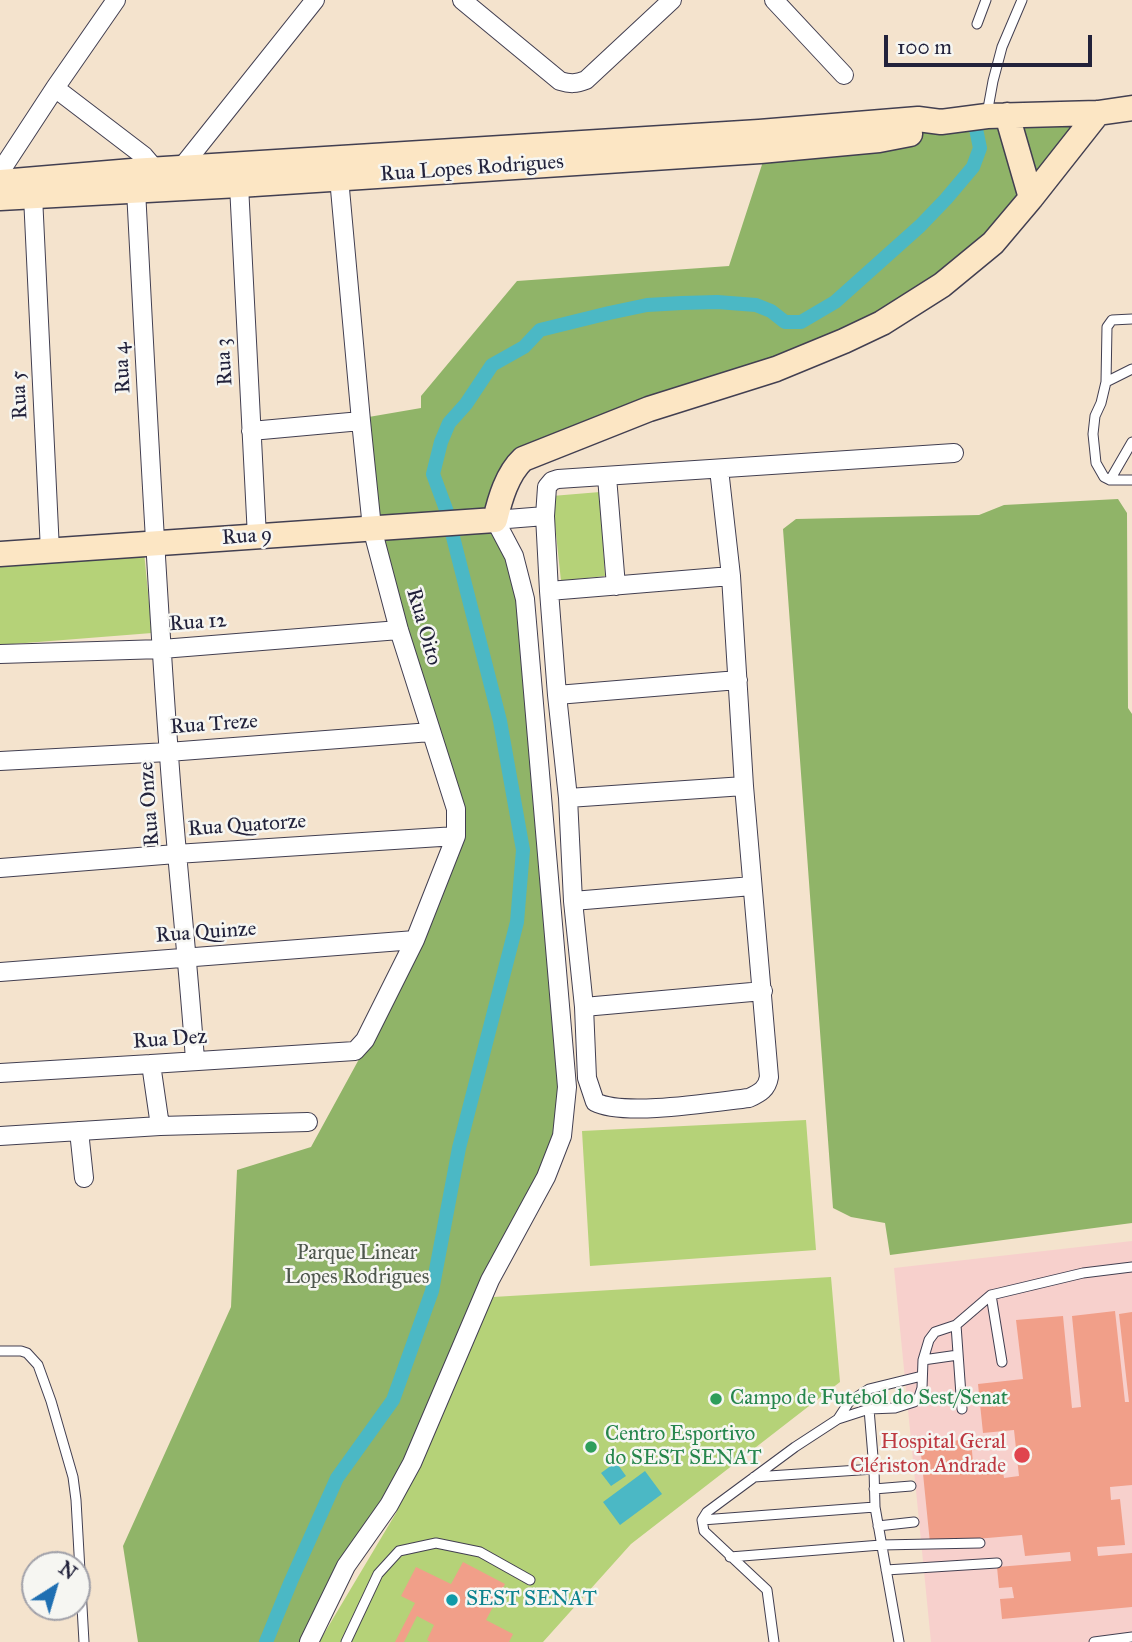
<!DOCTYPE html>
<html>
<head>
<meta charset="utf-8">
<style>
  body { margin:0 }
  #map { position:relative; width:1132px; height:1642px; overflow:hidden; background:#f4e3cd; font-family:"IM FELL Great Primer",serif }
  canvas { display:block }
  .north { position:absolute; left:21px; top:1551px; width:70px; height:70px; box-sizing:border-box; background:#f6f6f2; border:2px solid #a1a1a9; border-radius:50%; rotate:37deg; font-size:19px; font-weight:700; line-height:28px; text-align:center; color:#22223b }
  .north::after { content:''; display:block; margin:auto; width:24px; height:32px; background:#1f6fb2; clip-path:polygon(50% 0,100% 100%,50% 72%,0 100%) }
  .scale { position:absolute; left:884px; top:35px; width:208px; height:32px; box-sizing:border-box; border:4px solid #22223b; border-top:0; padding-left:9px; font-size:21px; line-height:24px; white-space:nowrap; color:#22223b; -webkit-text-stroke:5px #f6f6f2; paint-order:stroke }
</style>
</head>
<body>
<div id="map">
<canvas width="1132" height="1642"></canvas>
<div class="north">N</div>
<div class="scale">100 m</div>
</div>
<script>
const c = document.querySelector('canvas').getContext('2d');
c.lineJoin = 'round';
function paint(path, color) { c.fillStyle = color; c.fill(path, 'evenodd'); }
function strokePath(path, color, width, dash) { c.strokeStyle = color; c.lineWidth = width; c.lineCap = dash ? 'butt' : 'round'; c.setLineDash(dash || []); c.stroke(path); }
function drawText(font, color, halo, rows, align = 'center') {
  c.font = font + ' "IM FELL Great Primer",serif'; c.lineWidth = 5; c.setLineDash([]); c.textBaseline = 'middle'; c.strokeStyle = halo; c.fillStyle = color; for (const [text, x, y, turn = 0] of rows) {
    c.save(); c.translate(x, y); c.rotate((+turn || 0) * Math.PI / 180); c.textAlign = isNaN(turn) ? turn : align; if (halo) c.strokeText(text, 0, 0); c.fillText(text, 0, 0); c.restore();
  }
}
const built = new Path2D(`
  M1132,1241V1642H931L894,1268Z`);
const green = new Path2D(`
  M600,492L605,576L561,581L552,496Z
  M144,552L152,633L0,645V564Z
  M806,1120L816,1250L590,1266L582,1131Z
  M831,1277L840,1382L631,1544L543,1642H319L396,1513L493,1297Z`);
const forest = new Path2D(`
  M1092,117L949,288L526,458L499,508L516,553L565,1088L560,1138L408,1467L337,1571L313,1612L301,1642H138L123,1546L231,1307L237,1170L311,1147L364,1050L457,837L397,631L357,419L421,408V396L517,281L729,266L770,140Z
  M1118,499L1127,513L1128,708L1132,714V1223L890,1255L885,1223L851,1217L833,1208L783,529L796,519L979,515L1004,505Z`);
const water = new Path2D(`
  M616,1462L626,1476L611,1486L601,1473Z
  M645,1471L662,1494L620,1525L603,1502Z`);
const canal = new Path2D(`
  M447,512L433,474L441,442L449,423L466,404L492,365L524,347L540,330L609,313L647,305L682,303L717,302L756,305L771,311L785,322H801L835,302L920,226L946,199L973,167L980,148L976,129
  M266,1642L291,1581L337,1478L393,1400L432,1291L459,1148L517,922L523,850L500,721L452,533`);
const building = new Path2D(`
  M1115,1311L1125,1402H1129L1119,1314L1132,1312V1485L1110,1487L1111,1500L1120,1499L1125,1545L1097,1547L1098,1556L1132,1553V1607L1002,1619L1000,1599L1014,1598L1012,1587L999,1588L997,1567L1071,1561L1070,1552L1025,1556L1022,1535L930,1543L920,1444L971,1439L974,1475L1003,1472L1004,1478L1019,1476L1014,1430L983,1433L978,1384L1023,1379L1016,1320L1063,1316L1072,1408L1081,1407L1072,1316Z
  M463,1562L505,1584L486,1620L513,1634L509,1642H430L427,1640L434,1625L417,1616L404,1642H395L415,1603L401,1596L416,1567L451,1584Z`);
const lane = new Path2D(`
  M977,24L986,0
  M987,114L993,81L1002,47L1022,0
  M1132,369L1106,382L1101,403L1095,416L1093,434L1096,463L1104,477L1110,480H1132
  M1106,382L1107,327L1112,320L1132,319
  M1110,480L1132,442
  M991,1295L1002,1362
  M956,1325L962,1409
  M0,1351H21L27,1353L38,1365L51,1401L73,1477L76,1500L84,1642
  M923,1360L958,1355
  M869,1409L874,1469L875,1507L899,1642
  M838,1419L849,1402L869,1389L922,1376
  M754,1477L874,1469
  M874,1489L911,1486
  M702,1520L875,1507
  M878,1526L914,1522
  M730,1557L881,1545L980,1543
  M886,1570L997,1563
  M346,1642L378,1574L399,1551L436,1543L480,1552L530,1580
  M774,1642L767,1590L704,1531L702,1520L707,1512L795,1447L838,1419L869,1409L895,1408L914,1402L919,1397L922,1388L923,1360L929,1340L935,1332L956,1325L991,1295L1083,1273L1132,1267
  M1094,1642L1132,1637`);
const street = new Path2D(`
  M462,0L560,81C570,84 576,84 586,80L672,0
  M774,0L844,75
  M55,88L144,156L156,170
  M181,168L315,0
  M0,172L55,88L116,0
  M239,185L257,537
  M136,190C146,379 155,567 169,755C176,857 188,958 195,1060
  M33,196L50,551
  M251,431L361,421
  M719,469L731,576L744,786L769,1077C767,1089 760,1093 749,1098C714,1102 624,1117 595,1102L587,1078L584,1007L573,901L568,798L557,695L549,591L545,516L547,487L552,481L558,479L954,453
  M607,477L616,586
  M549,591L731,576
  M0,654L162,649L399,630
  M557,695L738,680
  M0,761L168,752L431,732
  M568,798L744,786
  M0,868L176,854L456,836
  M573,901L752,886
  M0,972L415,940
  M584,1007L763,991
  M151,1064L160,1126
  M0,1073L151,1064L355,1051L365,1040L415,940L456,836V809L399,630L372,528L361,421L339,178
  M79,1131L84,1178
  M0,1136L160,1126L308,1122
  M309,1642L346,1566L389,1505L412,1463L490,1280L546,1177L562,1136L567,1087L525,599L514,556L495,520L545,516`);
const secondary = new Path2D(`
  M1007,115L1031,198
  M0,182L132,171L759,132L918,119L941,122L987,116L1098,113L1132,108
  M0,198L239,185L760,151L879,140L910,134
  M0,554L495,520C500,499 507,474 523,459L649,409L776,369L844,341L882,323L942,285L993,243L1031,198L1098,113`);
const markers = [
  [716,1399,7,"#2e9e5b"],
  [591,1447,7,"#2e9e5b"],
  [1022,1455,9,"#e0444e"],
  [452,1600,7,"#0f9aa8"]
];
const streetNames = [
  ["Rua Lopes Rodrigues",472,169,-4],
  ["Rua 3",225,362,-93],
  ["Rua 4",123,368,-93],
  ["Rua 5",20,395,-93],
  ["Rua 9",247,537,-4],
  ["Rua 12",198,623,-4],
  ["Rua Oito",423,627,74],
  ["Rua Treze",214,725,-4],
  ["Rua Onze",150,804,-94],
  ["Rua Quatorze",247,826,-4],
  ["Rua Quinze",206,933,-4],
  ["Rua Dez",170,1040,-4]
];
const parkNames = [
  ["Parque Linear",357,1254],
  ["Lopes Rodrigues",357,1278]
];
const leisureNames = [
  ["Campo de Futebol do Sest/Senat",730,1399],
  ["Centro Esportivo",605,1435],
  ["do SEST SENAT",605,1459]
];
const healthNames = [
  ["Hospital Geral",1006,1443],
  ["Clériston Andrade",1006,1467]
];
const cultureNames = [
  ["SEST SENAT",466,1600]
];
paint(built, '#f7d0cc');
paint(green, '#b5d278');
paint(forest, '#90b468');
paint(water, '#4bb8c5');
strokePath(canal, '#4bb8c5', 14);
paint(building, '#f19f89');
strokePath(lane, '#423f51', 11);
strokePath(street, '#423f51', 20);
strokePath(secondary, '#423f51', 27);
strokePath(lane, '#fff', 9);
strokePath(street, '#fff', 18);
strokePath(secondary, '#fce6c4', 24);
for (const [x, y, r, color] of markers) { const dot = new Path2D(); dot.arc(x, y, r, 0, 2 * Math.PI); c.fillStyle = color; c.fill(dot); strokePath(dot, '#f6f6f2', 2.5); }
drawText('21px', '#22223b', '#f6f6f2', streetNames);
drawText('21px', '#4e574d', '#f6f6f2', parkNames);
drawText('21px', '#27864d', '#f6f6f2', leisureNames, 'left');
drawText('21px', '#be3a42', '#f6f6f2', healthNames, 'right');
drawText('21px', '#0d838f', '#f6f6f2', cultureNames, 'left');
</script>
</body>
</html>
